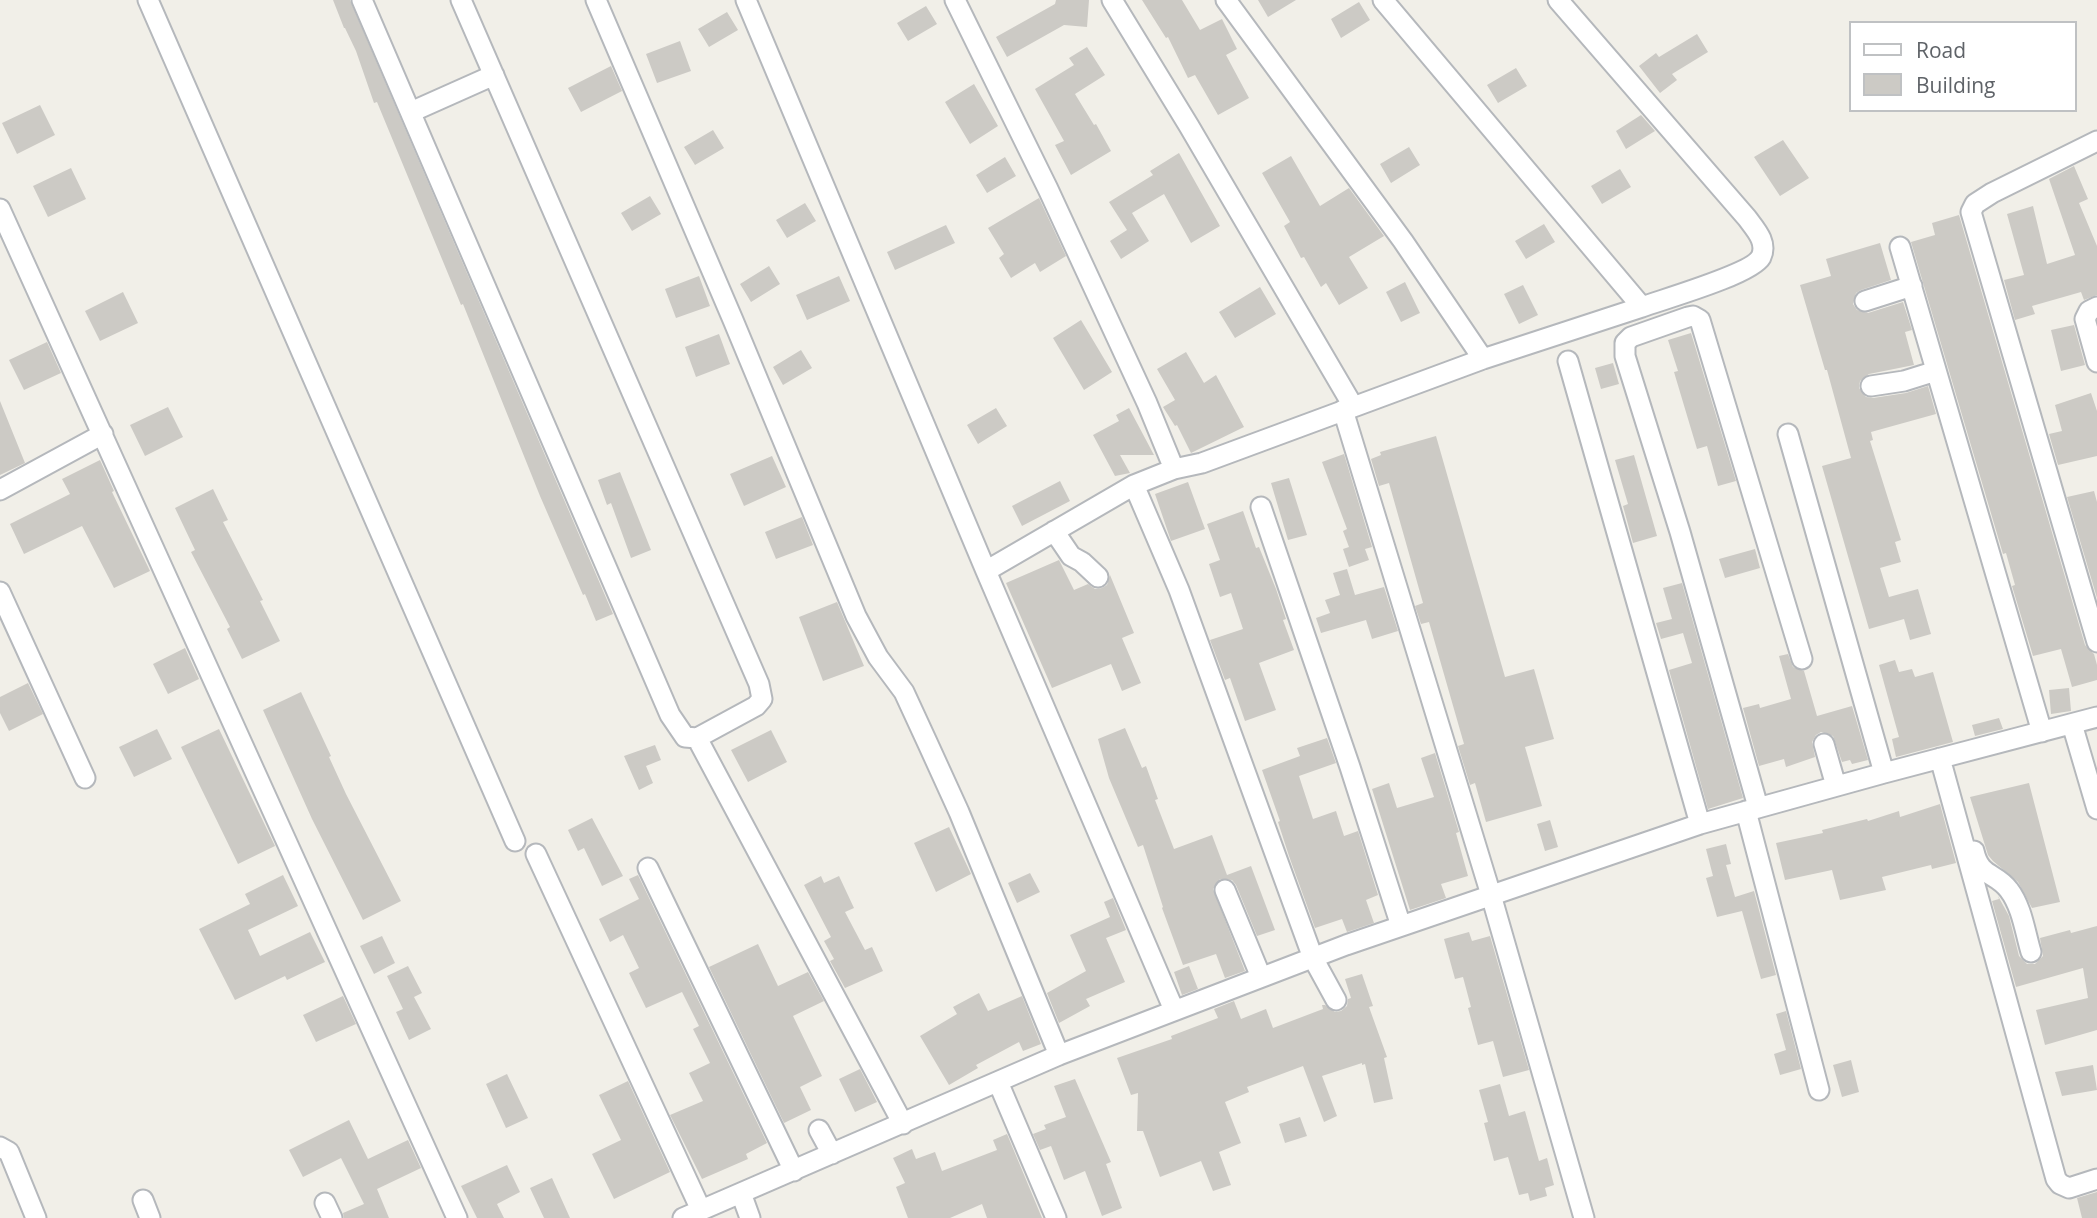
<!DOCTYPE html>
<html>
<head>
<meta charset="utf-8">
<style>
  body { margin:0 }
  #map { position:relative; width:2097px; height:1218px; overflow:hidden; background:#f1efe8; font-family:"Open Sans",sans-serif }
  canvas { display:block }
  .legend { position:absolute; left:1849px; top:21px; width:228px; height:91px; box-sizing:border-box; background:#fff; border:2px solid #bfc1c3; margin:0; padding:9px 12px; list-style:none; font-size:21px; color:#5f6368 }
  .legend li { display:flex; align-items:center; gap:14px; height:35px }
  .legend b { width:35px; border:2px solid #bfc1c3 }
</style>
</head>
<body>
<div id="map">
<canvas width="2097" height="1218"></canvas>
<ul class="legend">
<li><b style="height:9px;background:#fff"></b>Road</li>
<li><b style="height:19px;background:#cccac5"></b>Building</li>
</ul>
</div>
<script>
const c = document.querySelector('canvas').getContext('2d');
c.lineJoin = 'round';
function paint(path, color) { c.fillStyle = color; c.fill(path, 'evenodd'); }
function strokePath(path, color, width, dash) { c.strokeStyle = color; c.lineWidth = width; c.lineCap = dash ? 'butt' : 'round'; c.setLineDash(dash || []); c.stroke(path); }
const building = new Path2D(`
  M333,0H350L613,614L596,621L585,594L583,595L540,496L463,304L461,305L377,102L374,103L356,51L345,28H344Z
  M1056,0H1089L1087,27L1064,25L1007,57L996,37L1055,4Z
  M1142,0H1182L1200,30L1222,19L1237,49L1226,55L1249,98L1218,115L1195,75L1188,78L1168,37L1166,38Z
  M1258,0H1296L1268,17Z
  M1359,2L1370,20L1341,38L1331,19Z
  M926,6L937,24L908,41L897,23Z
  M727,12L738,30L709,47L698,29Z
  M1697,34L1708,52L1672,74L1677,80L1660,93L1639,66L1656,53L1659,57Z
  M680,41L691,71L657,83L646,54Z
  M1087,47L1105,75L1075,94L1094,125L1096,124L1111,151L1071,175L1055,145L1064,141L1035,89L1074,65L1069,58Z
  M611,66L622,91L581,112L568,88Z
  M1516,68L1527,86L1498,103L1487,85Z
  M974,84L998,126L970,144L945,102Z
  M40,105L55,135L17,154L2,123Z
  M1641,115L1655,131L1626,149L1616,131Z
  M713,130L724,148L695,165L684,147Z
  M1783,140L1809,178L1780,196L1754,157Z
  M1409,147L1420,165L1391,183L1380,164Z
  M1179,153L1220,226L1191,243L1164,194L1132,213L1149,241L1121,259L1110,241L1127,230L1109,202L1153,175L1150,171Z
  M1291,156L1320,206L1349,188L1384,236L1349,257L1368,288L1339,305L1326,283L1321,287L1304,257L1301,258L1284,226L1290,222L1262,173Z
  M1005,157L1016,176L987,193L976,175Z
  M2074,166L2088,199L2079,203L2097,246V295L2084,300L2081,292L2032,306L2035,314L2015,320L2004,280L2024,275L2007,214L2033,206L2047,264L2075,255L2049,179Z
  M71,168L86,199L48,217L33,186Z
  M1620,169L1631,187L1602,204L1591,186Z
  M650,196L661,214L632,231L621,213Z
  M1039,198L1066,256L1040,272L1035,263L1011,278L999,258L1004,254L988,228Z
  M805,203L816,221L787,238L776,220Z
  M1959,215L2085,645L2094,654L2097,665V680L2072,687L2061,649L2033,656L2012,586L2015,585L2006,553L2003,554L1911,242L1935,235L1932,223Z
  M1544,224L1555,242L1526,259L1515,241Z
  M946,225L955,243L895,270L887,252Z
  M1880,243L1891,280L1861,290L1856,293L1853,304L1857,310L1868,313L1903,302L1912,330L1905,332L1914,365L1869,374L1860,381L1859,388L1866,397L1873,398L1906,393L1928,386L1936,414L1871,432L1873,440L1870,441L1901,540L1895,542L1901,562L1880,568L1889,597L1918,589L1931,634L1910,640L1904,619L1869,629L1822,466L1851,458L1827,370H1825L1800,285L1831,276L1826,259Z
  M769,266L780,284L751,302L740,284Z
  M699,276L710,306L676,318L665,289Z
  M839,276L850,301L807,320L796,295Z
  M1405,282L1420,313L1401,322L1386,292Z
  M1523,285L1538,315L1519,324L1504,294Z
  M1260,287L1276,314L1235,338L1219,312Z
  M123,292L138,323L100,341L85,311Z
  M1081,320L1112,372L1084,390L1053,338Z
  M2074,325L2085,365L2061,371L2051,330Z
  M1691,333L1736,481L1718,486L1707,446L1697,449L1674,372L1678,371L1668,340Z
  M719,334L730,364L696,377L685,347Z
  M47,342L61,373L24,390L9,360Z
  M801,350L812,368L783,385L773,367Z
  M1186,352L1204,383L1216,375L1244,427L1191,453L1177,425L1175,426L1163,407L1175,400L1157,369Z
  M1613,363L1619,384L1601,389L1595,368Z
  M2091,393L2097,411V456L2058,465L2049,434L2062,431L2055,405Z
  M0,401L25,463L0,475Z
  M168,407L183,437L145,456L130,425Z
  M996,408L1007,426L978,444L967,425Z
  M1129,408L1154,455H1120L1130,473L1115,476L1093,435L1119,421L1116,415Z
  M1436,436L1505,677L1534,669L1554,739L1525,747L1542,806L1486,822L1475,783L1470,785L1458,746L1464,744L1429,622L1421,624L1415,606L1423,603L1389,483L1379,486L1371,459L1381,455L1380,452Z
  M1344,454L1372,547L1365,549L1369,560L1349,567L1343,549L1349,547L1343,531L1347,529L1322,462Z
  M1634,455L1657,536L1633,543L1623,506L1628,504L1615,460Z
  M772,456L786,487L744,506L730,474Z
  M100,460L114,491L112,492L150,571L114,588L82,526L24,554L10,524L70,494L62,479Z
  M620,472L651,550L631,558L611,503L607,505L598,480Z
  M1289,478L1307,535L1288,540L1271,483Z
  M1060,481L1070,501L1022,526L1012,506Z
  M1188,482L1205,529L1171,541L1155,494Z
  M213,489L228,520L223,522L263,600L260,601L280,641L242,659L227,629L230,627L191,552L195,550L175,508Z
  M2094,491L2097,502V598L2067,497Z
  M1243,511L1256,548L1259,547L1276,589L1286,619L1283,620L1294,650L1259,663L1276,710L1245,721L1230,678L1225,680L1210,640L1243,629L1231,593L1220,597L1209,564L1220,560L1207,524Z
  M802,517L813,545L776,559L765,532Z
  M1755,549L1760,568L1725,578L1719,559Z
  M1059,560L1074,590L1088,584L1095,589L1102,588L1107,585L1110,575L1134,633L1122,638L1141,683L1122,691L1111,664L1052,688L1006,583Z
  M1347,569L1355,595L1384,587L1398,631L1372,639L1366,620L1321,633L1316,618L1330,613L1325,600L1340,595L1333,573Z
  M1682,583L1743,798L1708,809L1669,670L1692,663L1683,633L1661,639L1656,623L1672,619L1663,588Z
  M837,602L864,666L823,681L799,617Z
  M185,648L199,679L168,694L153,664Z
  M1788,654L1793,667L1804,671L1817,716L1852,706L1868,760L1852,764L1850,760L1842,762L1833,736L1821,732L1816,735L1812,742L1815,757L1786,767L1784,759L1759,766L1743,708L1759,704L1760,708L1791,699L1779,656Z
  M1895,660L1899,672L1912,669L1915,677L1933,672L1953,742L1896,757L1892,739L1899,737L1879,665Z
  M28,683L43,714L9,731L0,713V697Z
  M2069,688L2071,711L2051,714L2049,690Z
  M301,692L331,756L329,757L346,794L401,901L363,920L312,819L263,710Z
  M1999,718L2003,729L1975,736L1972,725Z
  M1125,728L1142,768L1146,766L1158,799L1155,800L1174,849L1212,835L1227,875L1251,866L1275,930L1257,936L1236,885L1232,880L1220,879L1213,889L1245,971L1225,978L1216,954L1183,965L1162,908L1163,907L1143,845L1138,847L1109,778L1098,739Z
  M157,729L172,759L134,777L119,747Z
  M219,729L275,846L238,864L181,747Z
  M771,730L787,762L748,782L731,750Z
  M1327,738L1336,763L1299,776L1313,819L1336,811L1344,836L1358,831L1378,895L1366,900L1374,923L1347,932L1342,919L1315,928L1289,856L1278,822L1280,821L1262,770L1300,756L1297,748Z
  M655,745L661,760L646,766L653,783L639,790L624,756Z
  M1435,753L1459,832L1456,833L1468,876L1441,884L1446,898L1410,910L1372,789L1389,783L1397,808L1434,797L1421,758Z
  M2029,783L2060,902L2032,908L2018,882L1993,861L1988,855L1970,797Z
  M1940,804L1956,863L1932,869L1931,865L1882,877L1886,890L1840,900L1832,870L1785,880L1776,843L1823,833L1822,830L1867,819L1868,821L1899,811L1900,817Z
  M592,818L623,876L602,886L584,848L578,851L568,830Z
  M1550,820L1558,847L1545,851L1537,824Z
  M949,827L971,874L936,892L914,843Z
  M1726,844L1731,864L1726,865L1735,897L1754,891L1776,975L1761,979L1742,911L1717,917L1706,878L1713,876L1706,849Z
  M1030,873L1040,892L1017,903L1008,883Z
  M283,875L298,906L248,930L260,956L310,932L325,962L287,980L285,976L235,1000L199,929L250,904L245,894Z
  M638,875L767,1143L746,1154L748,1159L702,1179L670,1115L703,1101L689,1073L710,1063L693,1029L699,1026L682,992L646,1008L629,973L639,968L623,935L610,942L599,919L639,899L629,879Z
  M821,876L824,883L839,876L854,908L845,912L865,950L872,947L883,971L845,988L830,961L834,959L824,941L831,937L804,885Z
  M1998,896L2009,916L2019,956L2027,964H2035L2043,956L2040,938L2070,930L2071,933L2097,926V1030L2045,1045L2036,1010L2088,998L2083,968L2016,987L1992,901L1999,899Z
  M1113,898L1126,930L1106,938L1125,982L1086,999L1090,1006L1059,1023L1047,993L1086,971L1070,935L1110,917L1104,902Z
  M1469,932L1472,941L1490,936L1529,1070L1503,1077L1493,1041L1478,1045L1468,1008L1471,1007L1463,977L1455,979L1444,939Z
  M382,936L395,963L374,974L360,946Z
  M758,944L778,986L808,972L824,1001L793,1016L822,1076L800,1087L811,1110L784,1123L709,967Z
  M408,966L422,993L414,997L431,1029L409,1040L396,1012L403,1009L387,976Z
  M1189,966L1198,989L1182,995L1174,972Z
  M1362,974L1373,1006L1369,1007L1387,1057L1384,1058L1393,1099L1374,1103L1365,1064L1362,1065V1063L1322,1076L1337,1116L1324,1122L1303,1066L1247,1087L1249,1092L1225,1102L1241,1143L1219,1152L1231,1185L1213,1191L1201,1161L1160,1177L1143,1131H1137L1138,1093L1131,1095L1117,1058L1172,1039L1171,1036L1218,1018L1214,1009L1234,1001L1241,1019L1266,1009L1273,1028L1323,1009L1322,1005H1325L1335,1012L1341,1011L1347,1006L1348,999L1351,998L1345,979Z
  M979,993L988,1011L1022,996L1041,1044L1023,1051L1019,1042L976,1065L978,1068L949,1085L920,1036L957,1014L953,1007Z
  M343,996L356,1024L316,1042L303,1015Z
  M1786,1011L1801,1069L1780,1075L1774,1054L1786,1050L1776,1014Z
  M1851,1060L1859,1092L1842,1097L1833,1065Z
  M2093,1065L2097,1090L2062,1096L2055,1072Z
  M860,1069L877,1102L855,1112L839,1079Z
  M507,1074L528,1118L506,1128L486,1084Z
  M1075,1079L1111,1162L1106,1164L1122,1208L1102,1216L1085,1171L1064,1180L1051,1146L1040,1150L1033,1134L1046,1129L1044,1125L1066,1117L1054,1086Z
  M628,1081L670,1172L614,1199L592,1154L621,1140L599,1095Z
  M1500,1084L1509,1116L1525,1111L1539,1161L1547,1158L1554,1185L1545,1188L1547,1196L1530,1201L1528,1193L1519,1195L1508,1157L1494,1161L1484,1123L1488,1122L1479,1090Z
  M1300,1117L1307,1136L1285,1143L1279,1124Z
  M349,1120L368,1159L408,1140L421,1168L377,1189L389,1218H344L343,1213L364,1204L341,1158L303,1177L289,1150Z
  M1007,1134L1042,1218H987L982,1204L950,1218H908L896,1187L905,1183L893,1158L912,1149L916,1159L935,1152L942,1171L997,1150L993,1140Z
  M507,1165L520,1192L497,1204L504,1218H477L461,1186Z
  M552,1178L570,1218H544L530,1188Z
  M2097,1192V1218H2082L2077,1198Z`);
const minor = new Path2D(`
  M148,0L515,841
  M362,0L670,715L685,737L697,738L756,706L762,699L759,684L461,0
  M596,0L733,320L856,616L878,657L904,692L928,744L959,812L1059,1055
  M746,0L986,571L1174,1010
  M955,0L1048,189L1147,403L1174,469L1134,485
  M1112,0L1189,126L1353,406
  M1226,0L1403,241L1483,359
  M1558,0L1747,218C1755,229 1768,242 1761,257C1752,274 1664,299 1642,307
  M411,112L494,75
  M2097,141L1992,193L1975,204L1971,212L2097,642
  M0,209L457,1218
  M1900,247L2042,732
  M1865,301L1912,286
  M2097,307L2089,311L2085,319L2097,362
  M1568,361L1700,824
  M1871,386L1904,381L1936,371
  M1343,410L1491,895L1584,1218
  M1788,434L1884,773
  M1174,469L1202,463L1483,359L1642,307L1383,0
  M0,490L103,434
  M1261,507L1350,767L1401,926
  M1054,531L1071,556L1082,562L1098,577
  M986,571L1134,485L1179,590L1313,958L1336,1000
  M0,592L85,778
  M2072,724L2097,809
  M697,738L903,1124
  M1824,744L1836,786
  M1940,758L2056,1179L2060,1184L2069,1188L2097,1179
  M1758,807L1680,532L1625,356V343L1631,337L1688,317L1693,316L1700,320L1802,659
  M1746,811L1819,1090
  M1974,851C1980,878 1996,872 2009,890C2022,907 2025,932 2031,952
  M536,854L701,1210
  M648,868L794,1171
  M1225,890L1261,977
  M998,1082L1056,1218
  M819,1130L832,1154
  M0,1147L9,1152L36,1218
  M741,1193L750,1218
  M143,1200L150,1218
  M325,1203L332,1218
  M683,1218L1059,1055L1346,945L1700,824L1884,773L2097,717`);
paint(building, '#cccac5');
strokePath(minor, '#b5b8bc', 23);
strokePath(minor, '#fff', 19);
</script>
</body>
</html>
